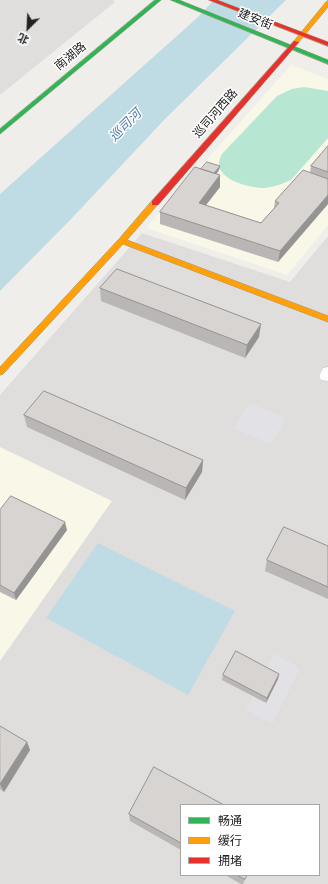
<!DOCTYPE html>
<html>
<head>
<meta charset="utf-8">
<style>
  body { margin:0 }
  #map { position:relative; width:328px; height:884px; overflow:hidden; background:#f0eeeb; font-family:Jost,"Noto Sans SC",sans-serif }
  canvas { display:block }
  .legend { position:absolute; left:180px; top:804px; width:140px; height:72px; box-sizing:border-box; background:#fff; border:1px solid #a7a7a7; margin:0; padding:5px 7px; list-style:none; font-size:12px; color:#222 }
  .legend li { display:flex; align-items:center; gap:8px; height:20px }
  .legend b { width:20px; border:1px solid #a7a7a7 }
  .north { position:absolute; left:8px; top:8px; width:40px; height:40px; -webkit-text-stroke:3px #fff; paint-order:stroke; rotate:204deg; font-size:11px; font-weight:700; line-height:16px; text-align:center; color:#222 }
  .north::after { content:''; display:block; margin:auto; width:14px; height:18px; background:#222; clip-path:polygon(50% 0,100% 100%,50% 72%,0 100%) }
</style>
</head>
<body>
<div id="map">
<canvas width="328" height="884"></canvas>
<ul class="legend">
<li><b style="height:5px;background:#30b455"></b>畅通</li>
<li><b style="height:5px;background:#ff9f0a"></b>缓行</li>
<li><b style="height:5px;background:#e5322d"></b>拥堵</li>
</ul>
<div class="north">北</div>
</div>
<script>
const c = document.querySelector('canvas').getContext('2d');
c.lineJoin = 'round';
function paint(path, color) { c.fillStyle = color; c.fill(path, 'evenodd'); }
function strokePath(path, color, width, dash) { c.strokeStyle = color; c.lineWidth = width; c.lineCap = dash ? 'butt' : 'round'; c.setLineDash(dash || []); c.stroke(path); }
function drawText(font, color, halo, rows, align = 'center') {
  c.font = font + ' Jost,"Noto Sans SC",sans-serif'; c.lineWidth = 3; c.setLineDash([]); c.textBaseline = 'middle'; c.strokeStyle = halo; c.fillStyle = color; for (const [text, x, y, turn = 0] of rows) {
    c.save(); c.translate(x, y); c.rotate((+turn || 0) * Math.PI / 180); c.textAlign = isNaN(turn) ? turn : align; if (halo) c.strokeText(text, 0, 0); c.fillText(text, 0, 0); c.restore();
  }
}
const residential = new Path2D(`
  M0,0H113L115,2L0,95Z
  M142,233L290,282L328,236V884H0V395ZM181,805H319V875H181Z`);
const education = new Path2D(`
  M291,65L328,79V225L287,275L146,228Z
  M0,447L112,501L0,661Z`);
const pitch = new Path2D(`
  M304,87L328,91V138L291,180C282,184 274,187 264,188C248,188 208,178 222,154L277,96L292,89Z`);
const parking = new Path2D(`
  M325,255L328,256V311L290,297Z`);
const plaza = new Path2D(`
  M249,403L286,418L271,444L233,428Z
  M274,654L300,668L272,724L246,710Z`);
const water = new Path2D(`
  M214,0H286L164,120L73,217L0,291V194L197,18Z
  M98,543L235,611L188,695L46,618Z`);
const street = new Path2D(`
  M328,367V381L321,380L319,376L323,368Z`);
const fast = new Path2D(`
  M155,0H161L0,134V129Z
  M171,0H179L328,60V64Z`);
const slow = new Path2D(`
  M328,1V7L298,43H294V41L326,2Z
  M152,201H158L159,203L127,240L328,316V322L123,244L3,374L0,375V367L119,239Z`);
const jam = new Path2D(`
  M209,0H217L328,42V46Z
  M294,41L299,42L158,205H152V201Z`);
const wall = new Path2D(`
  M328,146V204L278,262L160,224V212L201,169L220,166L219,170L216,174L220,175V187L206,205L261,223L274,208L275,201L310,173L311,166Z
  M100,288L259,337L245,358L101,301Z
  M24,415L203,460L202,472L185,500L27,427Z
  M0,510L67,530L16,600L0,592Z
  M328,546V599L265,571L267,560Z
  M279,674L278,679L266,703L222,680L223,675Z
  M0,726L27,742L30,750L4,792L0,789Z
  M181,805V850L130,821L129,814Z
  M225,875H247L243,884H241Z`);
const shadedWall = new Path2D(`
  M220,166L219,170L213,179V175Z
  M220,175V187L199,214V203Z
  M328,195V204L278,262L280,251Z
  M261,324L259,337L245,358L247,345Z
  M203,460L202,472L185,500L186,488Z
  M65,522L67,530L16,600L14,593Z
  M279,674L278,679L266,703L267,698Z
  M27,742L30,750L4,792L0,784Z`);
const building = new Path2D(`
  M328,146V172L311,166Z
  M207,162L220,166L214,173L201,169Z
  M195,167L220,175L199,203L261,223L279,203L275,201L303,170L328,179V195L280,251L160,212Z
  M117,269L261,324L247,345L100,288Z
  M44,391L203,460L186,488L24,415Z
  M11,496L65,522L14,593L0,585V510Z
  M284,527L328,546V587L267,560Z
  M236,651L279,674L267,698L223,675Z
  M0,726L27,742L0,784Z
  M154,767L224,805H181V843L129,814Z
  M237,875H247L245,879Z`);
const farStreetnames = [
  ["建安街",255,20,22],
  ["南湖路",71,57,-40],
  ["巡司河西路",216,114,-49]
];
const farWaternames = [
  ["巡司河",126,126,-45]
];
paint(residential, '#dfdedc');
paint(education, '#f8f7e8');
paint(pitch, '#b7e6d2');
paint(parking, '#e0dfde');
paint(plaza, '#e2e1e5');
paint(water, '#bfdbe3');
strokePath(street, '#c9c8c7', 1);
strokePath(fast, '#999a82', 1);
strokePath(slow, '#999a82', 1);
strokePath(jam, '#999a82', 1);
paint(street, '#fdfcfc');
paint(fast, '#30b455');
paint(slow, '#ff9f0a');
paint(jam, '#e5322d');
paint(wall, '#b9b6b5');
paint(shadedWall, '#969493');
paint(building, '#d7d4d2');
strokePath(building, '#969493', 1);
drawText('12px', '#222', '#fff', farStreetnames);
drawText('italic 13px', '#4a7aab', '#fff', farWaternames);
</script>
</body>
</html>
